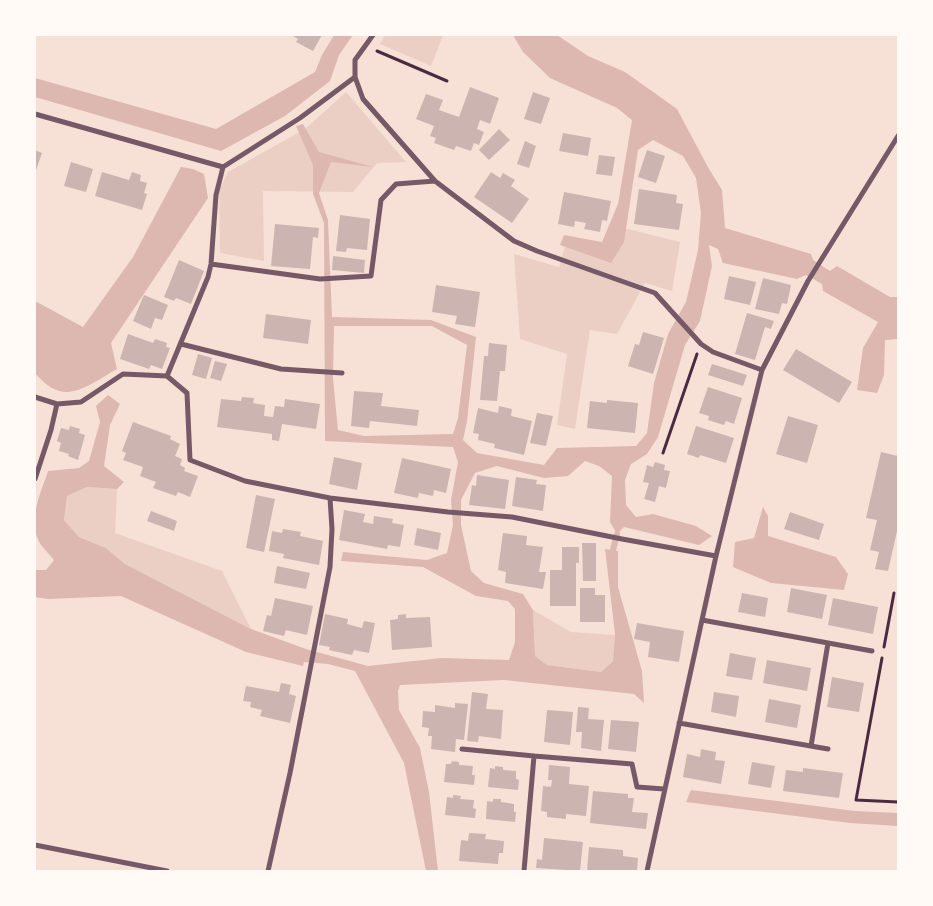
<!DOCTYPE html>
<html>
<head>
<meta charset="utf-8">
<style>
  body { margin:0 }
  #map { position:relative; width:933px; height:906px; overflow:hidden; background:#f7e1d7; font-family:Cabin,sans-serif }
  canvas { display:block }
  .frame { position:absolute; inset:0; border:36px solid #fffaf5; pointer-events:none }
</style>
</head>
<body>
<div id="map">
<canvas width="933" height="906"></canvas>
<div class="frame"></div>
</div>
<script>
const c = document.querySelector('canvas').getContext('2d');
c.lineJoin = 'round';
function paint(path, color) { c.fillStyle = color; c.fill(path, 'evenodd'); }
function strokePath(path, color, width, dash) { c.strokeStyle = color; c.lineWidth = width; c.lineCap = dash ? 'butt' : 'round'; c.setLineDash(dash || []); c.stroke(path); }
const green = new Path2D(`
  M385,35H443L431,66L380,44Z
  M346,92L406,162L377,163L353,192L263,191L264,261L220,253L219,190L228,172L305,129Z
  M620,227L680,242L672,291L645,283L617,334L590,330L575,429L557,425L567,354L520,339L514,254L559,267L566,243L605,253Z
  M87,487L117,489L115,533L222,571L251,629L125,564L106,548L79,537L64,520L67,496Z
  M533,610L571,632L615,635L613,661L601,672L547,665L535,656Z`);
const water = new Path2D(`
  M334,35H353L339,55L330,81L285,116L221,151L35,97V78L216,129L315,72L322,55Z
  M513,35H557L588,56L625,72L677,109L709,169L722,190L725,228L811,254L813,260L830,271L837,266L890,297H898V339L885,340L884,375L877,393L857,390L863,348L878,322L823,291L822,284L806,275L797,279L723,263L718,249L709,245L712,266L700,321L685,345L658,437L647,454L631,464L625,480L626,505L636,517L653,514L696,526L712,536L699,545L624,527L617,534L610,522L612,476L599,466L585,461L568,476L544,478L497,466L475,473L461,500V525L471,571L484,583L523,594L533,610L535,656L547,665L601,672L613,661L615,634L605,549L618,551V587L642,671L644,703L634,694L504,680L400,685L398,691L399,710L420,748L429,792L438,871H426L404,763L355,671L328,664L304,662L303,666L246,652L121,596L48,599L35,597V570H46L54,560C50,555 45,550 41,545C26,522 41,493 48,471L79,468L89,461L100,422L96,406L108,395L120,404L110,425L104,466L124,482L117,489L87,487L67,496L64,520L79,537L106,548L125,564L251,629L306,649L368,666L441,658L509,660L515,642V609L508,601L476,596L423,567L341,561L343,552L427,560L447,553L453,525L451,500L458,462L453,447L325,441L324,223L313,194V165L296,126L303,124L319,152L373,167L331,162L319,193L328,220L332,317L431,320L476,337L467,421L463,440L477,453L544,465L557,448L636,446L647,433L654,383L668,334L686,302L698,250L701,213L696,178L683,156L653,140L638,150L624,242L611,263L560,245L564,235L602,242L618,204L632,120L617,108L550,78L523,52ZM334,326H432L467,345L458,418L453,434L364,436L338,430L333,379Z
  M181,167L193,169L204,174L208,198L111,343L117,369C85,387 64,408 35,373V301L83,327L133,257Z
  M763,507L768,516V536L836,557L848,574L844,590L771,583L733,567L735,542L754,538Z
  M691,790L855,811L898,813V826L850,823L686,802Z`);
const stream = new Path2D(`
  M613,550L617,534`);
const building = new Path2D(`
  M291,35H322L313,51L296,42L298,39Z
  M470,87L499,98L490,124L480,120L477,129L484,132L479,145L474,143L471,151L456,146L454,150L434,143L436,138L430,136L434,126L416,119L426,94L443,100L439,110L459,117Z
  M533,92L550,98L541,124L524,119Z
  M499,129L510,140L489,160L479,150Z
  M563,133L591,138L588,156L559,151Z
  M525,141L536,146L529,168L517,164Z
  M35,150L42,153L35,173Z
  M647,150L665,156L656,183L638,177Z
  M599,155L615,157L612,176L596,174Z
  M71,162L93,169L86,192L64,186Z
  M102,172L129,180L132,172L141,175L140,181L147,183L144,193L147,194L142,210L95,196Z
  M491,172L500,178L503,173L515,180L511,186L529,199L512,223L474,197Z
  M639,189L677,195L676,203L683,204L679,230L634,224Z
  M564,192L611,201L607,221L602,220L600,232L584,229L586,223L575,221L574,227L558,224Z
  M340,215L370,219L367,250L347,248L346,252L336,251Z
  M275,224L319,228L318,238L313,237L310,269L271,266Z
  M333,256L365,260L364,273L332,270Z
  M179,260L204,271L191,304L176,298L174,301L164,297Z
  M729,276L756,282L750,305L724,299Z
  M763,278L791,285L787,304L782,303L779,314L755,309Z
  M436,285L480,292L475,327L455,324L457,316L432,312Z
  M144,295L168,305L162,320L155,318L151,329L133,321Z
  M747,313L774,321L771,329L765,327L755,360L735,354Z
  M266,314L311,320L308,344L263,338Z
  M643,332L664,338L653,374L628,366L635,344L639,345Z
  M128,334L153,343L155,339L167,343L166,347L170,348L162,369L151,365L149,369L120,359Z
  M489,343L507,345L505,371H500L497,401L480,400L484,356H488Z
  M796,349L852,382L839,403L783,370Z
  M198,354L212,358L206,379L192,375Z
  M215,361L227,364L221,381L210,378Z
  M712,364L747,375L743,386L708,375Z
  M708,387L742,398L734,424L726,421L724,425L708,420L709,416L699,413Z
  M354,391L383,393L381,406L419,410L417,426L370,421L369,428L351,426Z
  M242,397L254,398L253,403L265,405L264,416L273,417L275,406L284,407L285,399L320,404L316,429L282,424L279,441L272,440V434L217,427L221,399L241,401Z
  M607,400L638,403L635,433L587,428L590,401L607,403Z
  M499,406L512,409L511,416L532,421L524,455L494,448L495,444L478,440L479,434L473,433L478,408L498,413Z
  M537,413L553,416L546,446L530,443Z
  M788,416L818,425L807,463L776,454Z
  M133,422L171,436L170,439L180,444L175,456L182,459L180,465L185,468L184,471L198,476L190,497L178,492L176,496L153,488L156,482L140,476L143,467L123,460L126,453L122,451Z
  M70,426L80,429L79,433L85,435L78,460L68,456L69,454L59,451L61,443L57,441L61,428L69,430Z
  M696,426L734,438L726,463L700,455L699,458L687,454Z
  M881,452L898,456V527L888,571L875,569L879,552L870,550L877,520L866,518Z
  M334,457L362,463L357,490L329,484Z
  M402,458L451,469L446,493L434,490L433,496L419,493L418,498L394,493Z
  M655,462L665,465L664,470L670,471L666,488L659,486L655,502L644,499L649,483L643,482L647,465L653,467Z
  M477,475L509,480L505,509L469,505L472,485L476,486Z
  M516,477L537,480L536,484L546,485L543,511L512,506Z
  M256,495L275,499L264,552L246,548Z
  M344,510L365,514L363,522L373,524L374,516L393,519L392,523L404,525L400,547L388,545L387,549L339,540Z
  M151,511L177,521L174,531L147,521Z
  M790,512L824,524L819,540L784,529Z
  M417,528L441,533L438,550L414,545Z
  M283,529L301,532L300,536L323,541L319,565L283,558L284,554L269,551L272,531L282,533Z
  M503,533L527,536L526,545L543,547L539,572H546L543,589L505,583L506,572L498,570Z
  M582,543H596V581H583Z
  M562,547H579V563H576V606H550V570H562Z
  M277,566L310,573L306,589L274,583Z
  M580,588H595V595H605V622H580Z
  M791,588L827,595L822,619L787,612Z
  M742,593L768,598L765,617L738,612Z
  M275,598L313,606L307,635L286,630L284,636L263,631L267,615L271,616Z
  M833,598L878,607L873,634L828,625Z
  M325,614L348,619L347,624L362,628L364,621L375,623L369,653L354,650L352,655L329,650L330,647L319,645Z
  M406,614V618L430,617L432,647L392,650L390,620L398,619V615Z
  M637,623L684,631L679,662L648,657L650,642L634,639Z
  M730,653L756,658L752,680L726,676Z
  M767,660L811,668L807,691L763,683Z
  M832,677L864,683L859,712L827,707Z
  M281,683L291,685L289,694L296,696L290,723L260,716L262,710L250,707L251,702L243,701L246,686L279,692Z
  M472,692L488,694L486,709L503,710L501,739L479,736L478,742L467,741Z
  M714,692L739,696L736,717L711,712Z
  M769,699L801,705L797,728L765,722Z
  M455,703L468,704L464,740L456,739L455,752L431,749L432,736H428L429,728L422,727L423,711L435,712V705L455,708Z
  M578,707L589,708L588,719L604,720L601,751L581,748L582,732H576Z
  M547,710L573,712L570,745L544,742Z
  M611,720L639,722L636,752L608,749Z
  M701,749L716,752L715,760L725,761L721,784L683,777L687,754L700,757Z
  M452,761L459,762V765L473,766L472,775H475L474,785L444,782L446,764H451Z
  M752,762L775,766L771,788L748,784Z
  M549,765L570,767L569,784L589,786L586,816L566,814V819L547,817V812L541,811L543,786L551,787L552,780H548Z
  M495,766L503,767V770L516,771V779L519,780L518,790L488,787L490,768L495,769Z
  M803,768L843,773L839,798L783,791L786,770L803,772Z
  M593,791L628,794V798H634L632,812L648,813L646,829L590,823Z
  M453,795L461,796L460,799L474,800L473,808L476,809L475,818L445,815L447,797L453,798Z
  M493,799H501V802L514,804V812H516L515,822L486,819L487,801L493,802Z
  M469,833L486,834L485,839L504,841L503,853H499L498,864L459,861L461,840L468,841Z
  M544,838L583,842L580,871L536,868L537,859L542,860Z
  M589,847L623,850V856L638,858L637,871H587Z`);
const path = new Path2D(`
  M377,51L447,81
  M663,453L697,354
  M884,647L894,593
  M882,658L856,800L898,802`);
const minor = new Path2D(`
  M373,35L355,60V77L300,118L223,167L216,195L211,264L208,277L167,376L187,393L190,460L245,481L330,498L448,512L512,517L622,539L716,556
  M355,77L363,99L435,181L514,241L537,251L655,293L701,344L713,352L762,370
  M35,114L223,167
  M211,264L320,279L371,276L381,200L396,184L435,181
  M181,344L281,369L342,373
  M35,397L57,404L81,402L123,374L167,376
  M35,479L51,430L57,404
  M702,620L872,651
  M679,723L828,749
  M811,746L828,643
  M462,749L534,756
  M35,845L167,871
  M268,871L290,773L330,567L332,529L330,498
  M524,871L534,756L632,764L637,787L664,789
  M647,871L716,556L762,370L808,281L898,136`);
paint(green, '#ebcfc5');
paint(water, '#dcb8b0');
strokePath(stream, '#dcb8b0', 6);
paint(building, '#ccb4b1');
strokePath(path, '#4a2c40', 3);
strokePath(minor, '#755966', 5);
</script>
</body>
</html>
